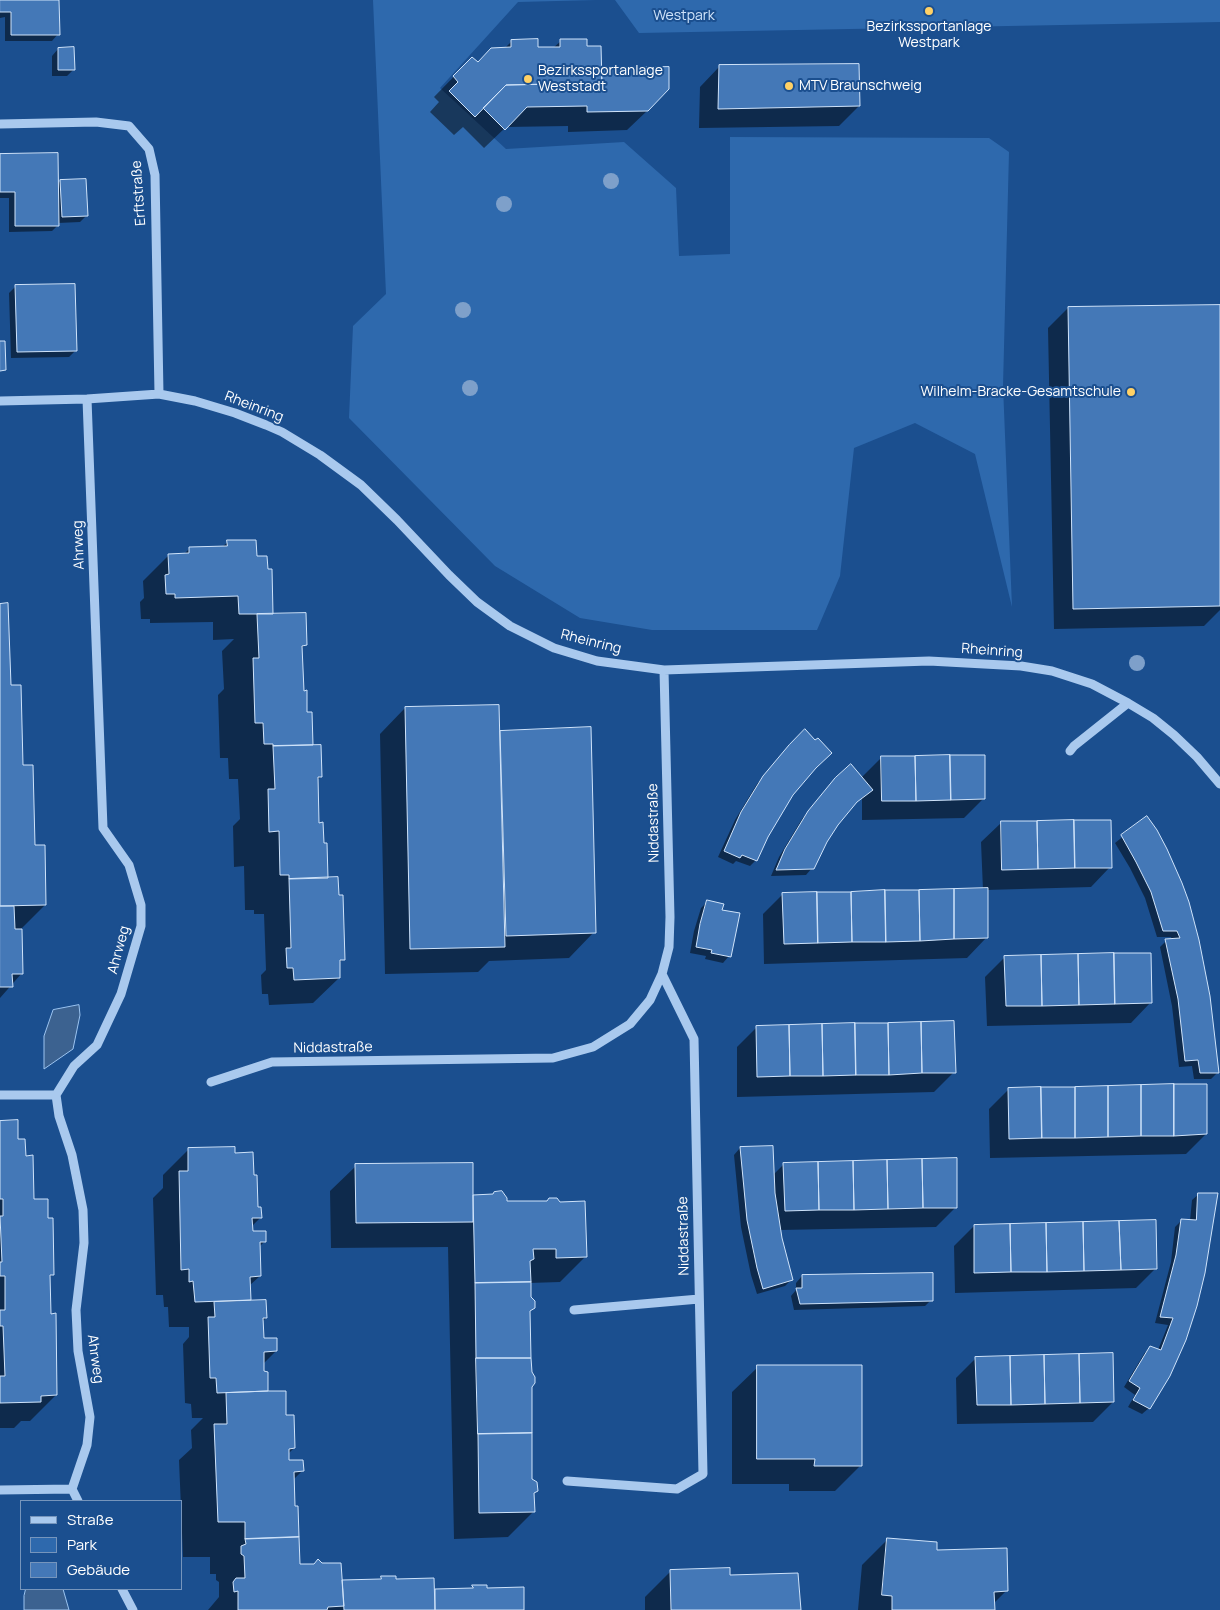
<!DOCTYPE html>
<html>
<head>
<meta charset="utf-8">
<style>
  body { margin:0 }
  #map { position:relative; width:1220px; height:1610px; overflow:hidden; background:#1b4f8f; font-family:Manrope,sans-serif }
  canvas { display:block }
  .legend { position:absolute; left:20px; top:1500px; width:162px; height:90px; box-sizing:border-box; background:#1b4f8f; border:1px solid #7695bc; margin:0; padding:6px 9px; list-style:none; font-size:15px; color:#fff }
  .legend li { display:flex; align-items:center; gap:10px; height:25px }
  .legend b { width:25px; border:1px solid #7695bc }
</style>
</head>
<body>
<div id="map">
<canvas width="1220" height="1610"></canvas>
<ul class="legend">
<li><b style="height:6px;background:#a9c9ee"></b>Straße</li>
<li><b style="height:14px;background:#2e69ad"></b>Park</li>
<li><b style="height:14px;background:#4478b7"></b>Gebäude</li>
</ul>
</div>
<script>
const c = document.querySelector('canvas').getContext('2d');
c.lineJoin = 'round';
function paint(path, color) { c.fillStyle = color; c.fill(path, 'evenodd'); }
function strokePath(path, color, width, dash) { c.strokeStyle = color; c.lineWidth = width; c.lineCap = dash ? 'butt' : 'round'; c.setLineDash(dash || []); c.stroke(path); }
function drawText(font, color, halo, rows, align = 'center') {
  c.font = font + ' Manrope,sans-serif'; c.lineWidth = 4; c.setLineDash([]); c.textBaseline = 'middle'; c.strokeStyle = halo; c.fillStyle = color; for (const [text, x, y, turn = 0] of rows) {
    c.save(); c.translate(x, y); c.rotate((+turn || 0) * Math.PI / 180); c.textAlign = isNaN(turn) ? turn : align; if (halo) c.strokeText(text, 0, 0); c.fillText(text, 0, 0); c.restore();
  }
}
const green = new Path2D(`
  M373,0H596L518,2L440,88L506,149L624,142L676,188L679,256L730,254V137L989,138L1009,152L1003,386L1012,607L975,454L915,423L854,448L840,576L817,630H652L580,618L495,566L349,418L353,326L386,294Z
  M615,0H1220V22L639,33Z`);
const water = new Path2D(`
  M79,1005L80,1015L73,1049L44,1069V1036L53,1010Z
  M26,1589H63L69,1610H24V1596Z`);
const shadow = new Path2D(`
  M0,0H58V34L52,41H5V17L0,18Z
  M512,41L537,48H553L561,41L586,48L600,69L648,110L627,130L568,132V126L506,127L484,148L463,127L454,135L430,112L439,102L434,97L472,58L478,63L504,49Z
  M58,49L74,69L67,76H52V56Z
  M719,67L859,106L839,126L699,128L700,87Z
  M0,155L57,184L61,181L87,215L80,222L58,223V225L52,231L9,232V198H0Z
  M16,286L75,351L69,357L11,358L9,293Z
  M1220,306V610L1204,626L1054,629L1048,328L1068,308Z
  M228,542L256,557L272,613L305,645L301,649L302,692L306,714L311,713L312,746L321,777L316,781L318,824L343,959L338,964L339,978L313,1003L269,1005L268,994H262L261,975L266,970L264,914H254V910H245L244,866L234,867L233,826L240,819L238,779H229L228,758H220L218,695L224,689L222,651L234,639L213,640V622L150,623V619H141L140,602L144,598L143,581L169,555H183L190,548L222,547Z
  M0,605L10,686L34,847L45,905L21,929L22,973L0,998Z
  M405,708L498,732L590,728L594,932L569,958L489,961L478,972L385,974L380,734Z
  M783,753L792,794L767,836L756,860L750,866L736,861L733,864L718,857L735,820L757,784Z
  M881,758L984,798L964,818L862,820V798L851,807L825,841L812,868L806,875L771,876L779,857L802,819L829,786L861,778Z
  M1146,818L1218,1072L1211,1079H1194L1192,1066L1179,1067L1172,1006L1160,947L1166,941L1172,940L1171,937H1157L1145,898L1130,868L1115,843Z
  M1001,823L1110,867L1091,887L986,890V938L967,958L764,964L763,914L783,894L983,890L981,842Z
  M707,902L721,911L729,956L723,963L705,959L706,956L690,953L694,931L701,908Z
  M1005,957L1150,1003L1131,1023L987,1026L985,977Z
  M757,1027L954,1072L934,1092L737,1097V1047Z
  M1009,1089L1206,1134L1186,1154L990,1158L989,1109Z
  M0,1122L17,1141L25,1157L33,1200L47,1219L53,1274L49,1278L56,1395L30,1421H21L14,1428H0Z
  M740,1148L773,1175L784,1164L956,1207L936,1227L780,1230L791,1280L785,1286L757,1294L751,1275L741,1227L734,1155Z
  M189,1149L234,1154L261,1217L251,1227V1232L265,1241L259,1247L260,1276L249,1286L250,1301H265L266,1318L262,1322L263,1339L276,1351L263,1364V1372L267,1390L264,1393L285,1416L294,1448L288,1454V1461L303,1470L293,1480L299,1565L341,1582L378,1581L382,1577L433,1590L470,1589L473,1587L486,1589L523,1610H208L219,1597V1582L216,1580V1574H210V1557H183L179,1460L192,1448L191,1430L203,1418H192L191,1404L185,1403L183,1344L189,1337V1327H169L168,1307H164L163,1295H156L153,1198L163,1188V1175Z
  M356,1166L472,1196H492L506,1203L586,1256L560,1282L529,1283L530,1298L534,1308L529,1312L531,1480L534,1511L508,1537L454,1539L448,1247L331,1248L330,1191Z
  M1199,1194L1204,1272L1149,1408L1142,1414L1128,1407L1135,1395L1124,1387L1144,1354L1150,1347L1158,1350L1168,1325L1155,1323L1171,1262L1175,1227L1181,1221H1190L1192,1200Z
  M974,1226L1156,1268L1136,1288L955,1293L954,1246Z
  M802,1276L931,1300L925,1306L794,1310L791,1296L796,1290V1283Z
  M976,1358L1113,1402L1093,1422L957,1424L956,1378Z
  M758,1367L860,1466L835,1491H789V1484H732V1392Z
  M888,1539L936,1552L1007,1590L993,1604L994,1610H858L862,1565Z
  M671,1571L728,1576L799,1610H645V1597Z`);
const building = new Path2D(`
  M0,0H59L60,35H11V12H0Z
  M538,39V47H560V39H587V46H601L602,83L506,85L475,117L449,91L458,82L453,76L472,57L478,62L491,48L511,47V40Z
  M74,47L75,70H58V48Z
  M859,64L860,106L718,109L719,65Z
  M669,67V89L648,111L587,112V106L527,107L505,130L483,108L506,85L602,83L601,68Z
  M58,153L59,226H15V192H0V154Z
  M86,179L88,216L62,217L60,180Z
  M75,284L77,351L17,352L15,285Z
  M1220,305V606L1073,609L1068,307Z
  M0,341H5L6,370L0,371Z
  M227,540H256L257,556H267L268,569H272L273,614H239L238,596L175,598V594H166L165,575L169,574L168,554L189,553V547L227,546Z
  M8,603L11,685H21L23,765H33L35,845H45L46,905L0,906V604Z
  M306,613L307,645L302,646L304,691L307,690V712H312L313,745L273,746V744H264L263,723H255L253,658H259L257,614Z
  M499,705L505,947L410,949L405,707Z
  M591,727L596,933L506,936L500,731Z
  M805,729L815,740L818,738L832,753L816,768L793,795L768,837L757,861L742,855L740,858L724,851L741,812L763,776L789,745Z
  M321,745L322,777H318L319,823L323,822L324,843H327L328,878L289,879V875H280L279,831L269,832L268,789H275L273,746Z
  M950,755H985V799L951,800Z
  M950,755L951,800L916,801L915,756Z
  M881,756H915L916,801H882Z
  M851,764L873,790L857,802L838,825L827,842L814,869L776,870L785,849L808,811L835,778Z
  M1147,816L1157,830L1167,849L1182,883L1189,902L1199,940L1210,996L1219,1073H1200L1198,1060L1185,1061L1178,999L1165,939L1180,938L1177,931H1163L1151,892L1136,862L1121,835Z
  M1074,820H1111L1112,868H1075Z
  M1074,820L1075,868L1038,869L1037,821Z
  M1001,821H1037L1038,869L1002,870Z
  M338,877L339,895H343L345,960H340V978L294,980L293,968H287L286,948H291L289,879Z
  M988,888V938L954,939V889Z
  M954,889V939L920,941L919,890Z
  M885,890L886,942H852L851,892Z
  M885,890H919L920,941L886,942Z
  M817,892L818,943L784,944L782,893Z
  M817,892H851L852,942L818,943Z
  M707,900L724,904L722,910L740,913L731,957L711,953L712,950L696,947L700,924Z
  M0,906H14L15,929H22L23,974H12L13,987H0Z
  M1114,953H1151L1152,1003L1115,1004Z
  M1114,953L1115,1004L1079,1005L1078,954Z
  M1078,954L1079,1005L1042,1006L1041,955Z
  M1041,955L1042,1006H1006L1004,956Z
  M954,1021L956,1073H922L921,1022Z
  M921,1022L922,1073L889,1075L888,1023Z
  M855,1023L856,1075L823,1076L822,1024Z
  M855,1023H888L889,1075H856Z
  M822,1024L823,1076H790L789,1025Z
  M789,1025L790,1076L757,1077L756,1026Z
  M1174,1084H1207V1134L1174,1136Z
  M1174,1084V1136H1141V1085Z
  M1141,1085V1136L1108,1137V1086Z
  M1108,1086V1137L1075,1138V1087Z
  M1041,1087H1075V1138H1042Z
  M1041,1087L1042,1138L1009,1139L1008,1088Z
  M18,1120V1139H25L26,1156L33,1155L34,1199H48V1218H53L54,1275H50L51,1314L56,1313L57,1395L41,1396V1402L0,1403V1376H5L3,1326H0V1310H5V1276H0V1262H2L0,1216H3V1199H0V1121Z
  M773,1146L775,1193L782,1238L793,1280L763,1289L757,1268L747,1220L740,1147Z
  M235,1147V1153L253,1152L254,1175H257L258,1207H261L262,1218H252L253,1231H266V1242H260L261,1276L250,1277L251,1300L195,1302L193,1281L189,1282V1269L181,1270L179,1171H188V1148Z
  M957,1158V1208H923L922,1159Z
  M922,1159L923,1208L888,1209L887,1160Z
  M887,1160L888,1209L854,1210L853,1161Z
  M853,1161L854,1210H819L818,1162Z
  M818,1162L819,1210L785,1211L783,1163Z
  M473,1163V1222L356,1223L355,1164Z
  M502,1191L507,1198V1201H547L549,1198H557L560,1202L585,1201L587,1257L556,1258V1249H533L534,1259L530,1261L531,1282L475,1283L473,1195L493,1194L494,1192Z
  M1198,1193H1218L1205,1273L1197,1306L1186,1340L1170,1376L1150,1409L1133,1400L1140,1388L1129,1381L1150,1346L1161,1350L1173,1318L1160,1317L1176,1255L1181,1219L1196,1220Z
  M1156,1220L1157,1269L1121,1270L1119,1221Z
  M1119,1221L1121,1270L1084,1271L1083,1222Z
  M1083,1222L1084,1271L1047,1272L1046,1223Z
  M1046,1223L1047,1272H1011L1010,1224Z
  M1010,1224L1011,1272L974,1273V1225Z
  M933,1273V1301L800,1304L796,1288H802V1275Z
  M531,1282V1297L535,1301V1308L530,1311L531,1358H476L475,1283Z
  M266,1300L267,1318H263L264,1338H277V1351L264,1352V1371L268,1372V1391L217,1393L216,1378H210L208,1317H215L214,1302Z
  M1113,1353L1114,1402L1080,1403L1079,1354Z
  M1079,1354L1080,1403L1045,1404L1044,1355Z
  M1044,1355L1045,1404L1011,1405L1010,1356Z
  M1010,1356L1011,1405H977L975,1357Z
  M476,1358H531L532,1372L535,1377V1383L532,1387V1433L478,1434Z
  M757,1365H862V1466H814L815,1459H757Z
  M268,1391H286V1415H294L295,1448L289,1449V1460H303L304,1471L294,1472L295,1506H298L299,1537L245,1539V1522H218L214,1424H227L226,1393Z
  M532,1433V1479L537,1482L538,1491L534,1493L535,1512L479,1513L478,1434Z
  M299,1537L300,1564H314L318,1559L322,1563H341L344,1606L328,1607L327,1610H238V1591L234,1592L233,1582L236,1578H245L244,1556L241,1554V1546L246,1544L245,1539Z
  M887,1538L937,1542V1550L1007,1548L1008,1591L994,1592L995,1610H892V1596L882,1595Z
  M730,1568V1575L798,1573L801,1610H671L670,1570Z
  M381,1576H396V1579L434,1578L435,1610H344L342,1580L381,1579Z
  M472,1585H487V1588L524,1587V1610H435V1589L473,1588Z`);
const minor = new Path2D(`
  M0,124L96,122L129,126L149,149L155,175L159,394
  M0,401L87,399L159,394L195,401L235,413L266,425L282,432L320,455L361,485L397,520L449,575L477,602L510,626L554,648L597,661L664,670L929,661L1021,666L1052,671L1092,684L1128,703L1153,718L1174,735L1197,757L1220,784
  M1070,751L1074,746L1128,703
  M211,1082L272,1062L553,1058L593,1047L630,1024L650,1000L662,974L669,947L670,917L664,670
  M0,1095H56
  M574,1310L699,1299
  M567,1481L677,1489L703,1474L694,1039L662,974
  M72,1489L87,1445L90,1417L78,1351L76,1310L84,1243L83,1210L72,1155L59,1116L56,1095L74,1066L97,1045L121,994L141,926V905L129,865L103,828L87,399
  M72,1489L78,1501
  M0,1490L72,1489
  M122,1589L133,1610`);
const trees = [
  [611,181],
  [504,204],
  [463,310],
  [470,388],
  [1137,663]
];
const markers = [
  [929,11,5,"#ffd166"],
  [528,79,5,"#ffd166"],
  [789,86,5,"#ffd166"],
  [1131,392,5,"#ffd166"]
];
const parkNames = [
  ["Westpark",684,16]
];
const poiNames = [
  ["Bezirkssportanlage",929,27,"center"],
  ["Westpark",929,43,"center"],
  ["Bezirkssportanlage",538,71],
  ["Weststadt",538,87],
  ["MTV Braunschweig",799,86],
  ["Wilhelm-Bracke-Gesamtschule",1121,392,"right"]
];
const streetNames = [
  ["Erftstraße",139,193,-94],
  ["Rheinring",254,407,21],
  ["Ahrweg",79,545,-92],
  ["Rheinring",591,642,14],
  ["Rheinring",992,651,4],
  ["Niddastraße",654,823,-91],
  ["Ahrweg",119,950,-75],
  ["Niddastraße",333,1048,-1],
  ["Niddastraße",684,1236,-91],
  ["Ahrweg",95,1359,82]
];
paint(green, '#2e69ad');
paint(water, '#3c6290');
strokePath(water, '#9cc4f0', 1);
paint(shadow, '#0007');
paint(building, '#4478b7');
strokePath(building, '#cfe3fa', 1);
strokePath(minor, '#a9c9ee', 9);
c.fillStyle = '#7ea0ca';
for (const [x, y] of trees) { c.beginPath(); c.arc(x, y, 8, 0, 2 * Math.PI); c.fill(); }
for (const [x, y, r, color] of markers) { const dot = new Path2D(); dot.arc(x, y, r, 0, 2 * Math.PI); c.fillStyle = color; c.fill(dot); strokePath(dot, '#1b4f8f', 2); }
drawText('14px', '#cfe3fa', '#1b4f8f', parkNames);
drawText('14px', '#fff', '#1b4f8f', poiNames, 'left');
drawText('14px', '#fff', '#1b4f8f', streetNames);
</script>
</body>
</html>
